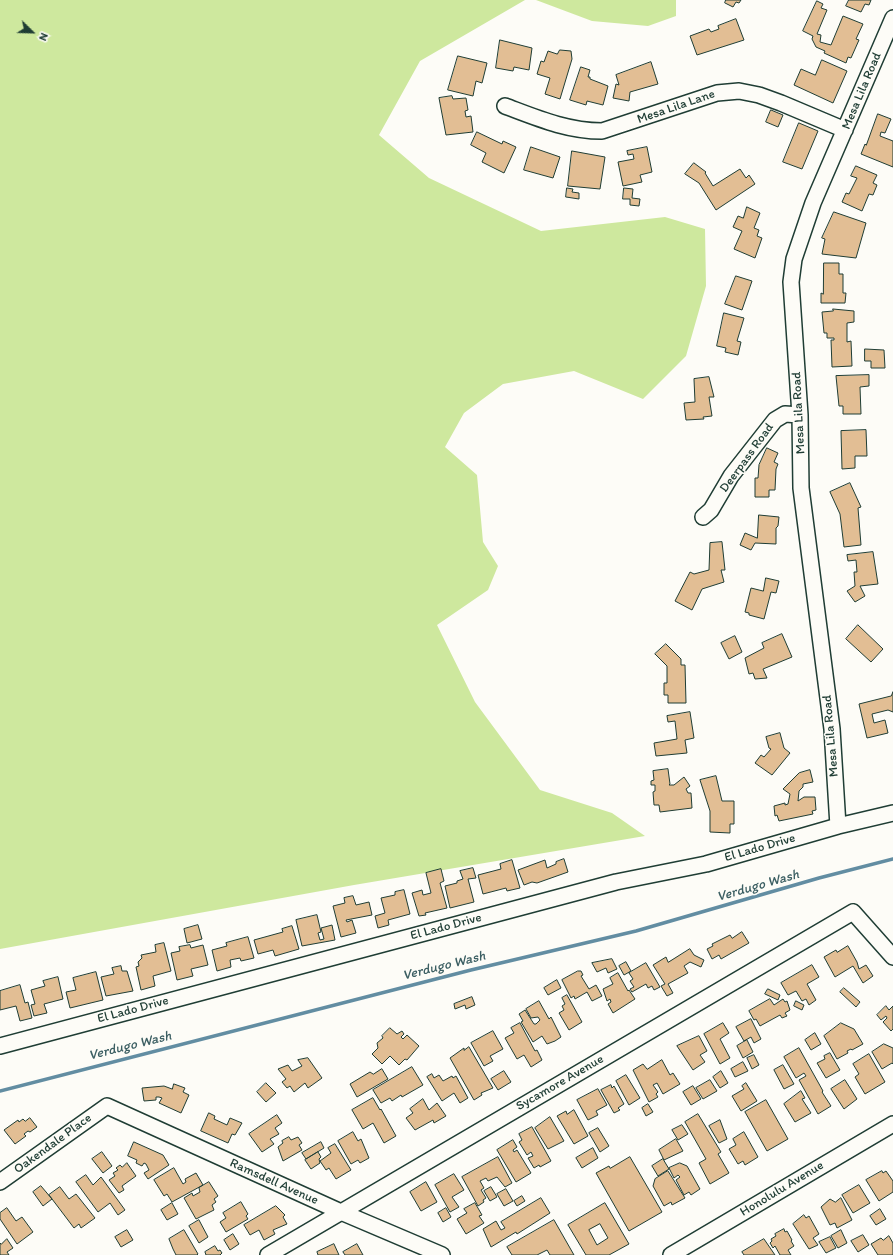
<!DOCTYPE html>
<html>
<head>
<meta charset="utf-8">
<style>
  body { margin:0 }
  #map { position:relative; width:893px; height:1255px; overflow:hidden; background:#fdfcf7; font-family:Itim,sans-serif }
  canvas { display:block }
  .north { position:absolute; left:12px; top:12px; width:40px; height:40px; -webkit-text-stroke:3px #fdfcf7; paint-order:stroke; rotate:113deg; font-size:11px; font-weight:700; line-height:16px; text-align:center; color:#1f3d34 }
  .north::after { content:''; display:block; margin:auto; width:14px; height:18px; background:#1f3d34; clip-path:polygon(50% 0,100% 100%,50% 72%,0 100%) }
</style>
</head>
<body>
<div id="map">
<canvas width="893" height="1255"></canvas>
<div class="north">N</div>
</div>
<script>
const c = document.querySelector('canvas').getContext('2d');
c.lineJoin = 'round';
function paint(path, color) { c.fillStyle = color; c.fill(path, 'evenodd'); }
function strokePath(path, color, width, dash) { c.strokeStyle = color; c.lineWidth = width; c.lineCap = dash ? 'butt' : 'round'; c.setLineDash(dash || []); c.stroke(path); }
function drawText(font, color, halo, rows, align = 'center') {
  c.font = font + ' Itim,sans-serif'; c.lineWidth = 3; c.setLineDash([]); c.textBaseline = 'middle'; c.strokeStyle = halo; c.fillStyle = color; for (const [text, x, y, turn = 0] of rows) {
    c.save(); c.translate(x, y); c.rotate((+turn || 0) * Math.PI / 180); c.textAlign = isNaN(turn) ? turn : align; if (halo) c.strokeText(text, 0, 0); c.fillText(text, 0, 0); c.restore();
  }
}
const green = new Path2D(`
  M0,0H525L420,61L379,135L429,178L541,231L665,217L705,229L706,286L686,356L643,399L574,371L503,384L464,413L445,447L477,475L483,542L498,566L488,590L437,625L475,702L540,790L612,813L645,836L354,885L0,949Z
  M536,0H676V16L648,26L592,21Z`);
const stream = new Path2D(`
  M0,1091L471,970L636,931L819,878L893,859`);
const building = new Path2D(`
  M726,0H741L739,3L736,2L733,7L725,3Z
  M849,0H871L869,5L865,4L861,12L846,6Z
  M817,1L823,4L821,8L827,10L817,34L821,35L820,42L831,45L843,16L863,24L856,39L859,40L851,58L848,57L846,63L824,53L825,51L816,47L812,39L813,36L803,31Z
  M736,19L744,40L697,55L690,36L709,29L711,32L719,29L718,26Z
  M500,40L532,48L529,70L514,67L513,71L496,68Z
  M560,50L571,51L572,59L560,99L545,94L550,78L537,74L541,61L544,62L548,51L557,54Z
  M458,56L487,63L482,83L476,81L473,96L448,90Z
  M822,60L847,71L833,103L794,85L801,69L815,75Z
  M651,62L658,84L630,92L629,101L613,98L616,84L619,85L616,75Z
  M581,67L590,70L588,77H590V79L608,86L603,105L587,101L586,105L570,100Z
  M452,96L453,99L466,98L468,110L465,111L466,117L471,116L473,132L446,135L439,98Z
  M771,110L783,115L778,127L766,122Z
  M878,114L891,119L885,133L881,132L880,136L893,141V167L861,154L865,144L866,145Z
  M799,123L818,131L802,169L783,162Z
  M477,132L502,144L503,141L516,147L504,173L482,162L486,153L471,145Z
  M531,147L560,157L553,178L524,170Z
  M647,147L652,172L640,175L642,182L623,186L618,162L634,159L633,154L628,155L627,151Z
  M572,151L605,157L600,189L568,186Z
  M694,163L706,172L705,173L713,186L740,169L746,178L749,175L755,184L716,210L699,183L685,174Z
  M856,166L877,175L873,183L877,185L873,195L869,194L862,211L842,202L846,193L849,194L857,178L851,176Z
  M567,188L573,189L572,192L579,193V199L566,197Z
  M624,188L633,189L632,198L640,199L639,206L630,205V199H623Z
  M747,207L760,213L754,228L759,230L757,236L762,238L755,258L734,249L742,231L733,227L738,216L743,218Z
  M834,212L866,223L856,258L822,254L825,239L822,238Z
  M824,263H839V274H843V293H846L845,303H821V293L823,294Z
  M736,276L752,281L742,310L725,304Z
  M833,309L854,311V322L847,323V342L851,341L852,366L832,367L831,340H834V338H827V333H824L822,312L833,311Z
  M724,313L744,318L737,341L741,342L738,355L725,352L726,348L717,346Z
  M865,349L884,350L885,368H871V361H865Z
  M869,375V386L860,387L861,414H843V406H839L836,376Z
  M709,377L714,397H709L712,416L703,417L704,419L686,420L684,403L695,402L694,379Z
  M866,430L867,456H855V468L842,469L841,431Z
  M767,448L778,453L774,462L778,464L776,469L775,490H769V497H755V478H758L759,465Z
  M850,483L861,507L858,508L861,545L844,547L840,514L830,492Z
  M759,515L779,517L778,526L776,528V544L755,543L751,550L740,545L745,533L757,538Z
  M722,542L725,570H721L724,582L702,589L692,610L675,601L690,572L694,574L709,570L710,543Z
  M873,552L878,584L860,586L865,596L855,602L847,591L855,586L854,572H857L856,560L848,561L847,555Z
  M766,578L779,581L776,593L771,592L764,619L749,615V613L745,612L751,588L763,591Z
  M858,625L883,649L871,662L846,639Z
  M782,634L792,657L763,669L767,678L755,679L753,673L749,674L745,658L764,648L762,643Z
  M735,636L742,652L729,659L721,643Z
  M666,644L681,659V665H685L686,703H668V695H664V683H667V666L655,654Z
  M893,692V712L888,710L872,714L874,723L885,720L888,733L867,738L859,704L891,696Z
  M690,712L694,738L685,740L687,753L656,756L654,743L677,739L675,721L668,722L667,716Z
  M780,733L784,748L790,753L772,775L755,763L761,755L764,757L771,749L769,748L766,737Z
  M668,769L670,784L669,785H674L684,777L690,786L686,789L688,793H691L692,808L660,812L659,805H654L653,792L655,791V785H651V781L654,780L653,771Z
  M810,770L813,782L803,784V787L799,791L798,801L804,797H815L816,810L812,811L813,814L779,821L777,815L775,816L774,806L785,803V805L788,804L790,794L783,789L799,773Z
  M716,776L722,801H734V824H730V833L710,832V811L700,780Z
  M564,859L568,872L537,883L532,882L524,885L518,870L545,860L547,868L556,864V862Z
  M512,860L520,888L507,891L506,888L483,894L478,875L501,869L500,864Z
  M473,868L476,878L468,879L474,902L450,908L445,886L457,883V881L463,879L460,871Z
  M441,869L444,881L440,883L447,908L425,913L426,915L419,916L412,893L422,890L423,895L431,893L426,873Z
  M404,890L410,914L388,920L389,925L378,928L375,916L385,913L381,898L395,895V892Z
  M353,896L356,905L369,902L372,915L346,920L347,922L352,920L356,933L341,937L333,906L345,903L344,898Z
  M317,915L321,932L318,933L320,940L324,939L321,928L332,925L335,940L302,946L296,920Z
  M198,925L202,939L187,943L184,929Z
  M292,926L299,949L275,956L273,950L258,954L254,940L283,932L282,929Z
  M742,932L749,943L721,959L719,955L712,959L707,949L713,946L712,944L730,935L732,938Z
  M248,937L254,958L241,961L240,958L230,960L231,967L217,971L212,950L227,946L226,943Z
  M164,943L171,971L153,976L155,986L141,990L136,967L139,966L138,962L142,958L141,955L156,952L155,945Z
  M190,945L191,948L203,945L208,965L191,969L193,976L177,980L171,953L180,951L179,947Z
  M848,946L857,962L859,969L866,965L873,976L863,983L853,966L835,977L824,957L836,950L837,952Z
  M690,949L694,955L704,960L701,967L690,962L684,966L688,973L668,984L673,993L667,996L661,986L665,984L653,965L666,957L668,962Z
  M612,959L617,969L608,973L606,968L597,972L592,963Z
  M626,962L631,971L624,975L619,966Z
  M646,963L660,987L654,990L652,986L648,988L646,984L632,992L630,989L634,987L630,981L633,979L629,973Z
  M812,965L819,977L807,984L816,1000L809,1005L806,999L802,1001L796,991L788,995L781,983Z
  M121,966L122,971H127L133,991L106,996L101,977L114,974L112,968Z
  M578,971H581L583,975L581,976L589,989L596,985L602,996L592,1001L587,992L575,999L574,996L571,998L562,980Z
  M96,972L103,1000L70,1008L66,992L76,990L73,978Z
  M618,973L628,991L629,990L635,999L613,1013L608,1004L611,1002L610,999L607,1001L603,989L613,984L610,978Z
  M58,977L63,999L44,1004L47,1013L34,1016L31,1005L35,1004L31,990L45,986L43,981Z
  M557,980L561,988L548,995L544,988Z
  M20,985L25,1003L28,1002L32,1018L20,1021L16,1006L0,1010V991Z
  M844,988L860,1002L856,1007L840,992Z
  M768,989L780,995L778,1000L765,994Z
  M567,995L582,1022L569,1030L559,1013L564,1010L562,1006L565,1004L562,998Z
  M472,997L475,1005L466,1009L465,1005L455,1009L454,1004Z
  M770,999L774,1005L783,999L785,1002L787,1001L790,1010L785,1013L787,1016L782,1018L780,1015L760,1026L756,1019L754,1020L749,1011Z
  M539,1001L549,1019L551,1017L561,1037L555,1041L547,1044L542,1036L533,1042L521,1022L523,1021L519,1014L525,1010L534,1024H536L540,1020L538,1017L531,1018L526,1009Z
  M796,1001L804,1005L802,1010L794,1006Z
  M886,1006L889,1010L893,1006V1029L891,1031L883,1022L887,1018L886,1016L881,1020L877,1015Z
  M751,1019L761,1039L754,1043L751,1037L744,1041L736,1027Z
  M520,1023L535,1051L537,1050L542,1060L531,1067L524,1055L517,1059L505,1038L514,1033L511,1028Z
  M723,1023L729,1033L720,1039L730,1058L720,1064L704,1034Z
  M841,1023L854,1029L863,1044L852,1050L851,1049L847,1051L848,1053L837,1059L824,1036Z
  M390,1028L397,1034L402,1031L404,1034L401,1037L403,1039L407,1035L419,1046L407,1060L405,1059L399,1065L390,1056L382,1064L372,1054L378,1048L377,1043L383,1038L382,1036Z
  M493,1031L503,1049L490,1056L493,1061L484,1066L471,1043Z
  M815,1033L821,1044L811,1050L805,1040Z
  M699,1036L707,1051L700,1055L705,1062L693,1070L677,1046Z
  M747,1040L753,1052L743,1058L737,1046Z
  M884,1044L893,1048V1064L892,1063L882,1069L872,1052Z
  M469,1047L493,1088L481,1093L482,1095L474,1100L450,1058L464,1048V1050Z
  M799,1048L823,1091L822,1092L831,1106L818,1114L799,1080L806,1076L804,1073L796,1078L784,1057Z
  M830,1053L840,1070L826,1078L817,1063L825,1059L824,1056Z
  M869,1054L885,1082L865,1094L855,1077L859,1074L853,1064Z
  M754,1055L759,1065L752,1069L747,1058Z
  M308,1058L322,1078L308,1088L305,1083L294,1092L290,1086L287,1088L282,1082L286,1079L278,1069L288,1065L292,1071L302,1066L298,1060Z
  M662,1060L670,1075L673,1073L680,1084L663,1094L657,1083L653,1085L658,1092L656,1094L658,1097L649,1102L633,1070L643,1064L647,1069Z
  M743,1062L748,1071L735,1077L731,1069Z
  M783,1065L794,1084L784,1089L774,1070Z
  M412,1067L423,1085L402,1097L401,1095L392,1101L390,1098L381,1103L373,1090Z
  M382,1069L388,1079L357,1097L350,1084L370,1072L373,1074Z
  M504,1071L511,1082L498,1090L491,1079Z
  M721,1071L728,1083L720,1088L713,1077Z
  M432,1074L434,1078L439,1075L443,1081L452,1076L453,1078L456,1076L468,1098L460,1103L454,1093L442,1101L427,1077Z
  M626,1075L640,1098L629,1105L616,1081Z
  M710,1080L717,1091L703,1099L696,1088Z
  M845,1080L857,1099L844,1109L831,1089Z
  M266,1083L276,1093L266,1102L257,1092Z
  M746,1083L757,1101L741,1111L732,1096L744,1089L742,1086Z
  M174,1084L185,1088L183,1092L189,1095L181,1113L159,1103L162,1098L159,1097H156V1100L144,1101L142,1088L164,1086L172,1089Z
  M611,1085L612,1088L614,1086L624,1104L618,1108L620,1110L614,1113L601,1090Z
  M693,1086L701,1099L691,1105L683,1092Z
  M598,1089L607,1105L596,1111L598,1115L588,1120L577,1100Z
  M801,1091L805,1098L802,1099L811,1113L795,1122L784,1104Z
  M373,1098L380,1110L381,1109L396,1136L384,1143L373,1123L363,1129L352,1110Z
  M423,1099L429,1110L437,1103L446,1116L434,1123L433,1120L415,1130L406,1118L413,1113L410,1109Z
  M766,1100L788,1139L767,1151L745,1112Z
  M648,1104L653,1112L646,1116L642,1108Z
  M574,1110L588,1136L574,1144L557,1116L566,1111L567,1114Z
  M209,1113L215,1116L214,1119L227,1125L230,1118L242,1123L235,1135L232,1134L228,1143L201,1131Z
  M698,1114L721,1152L718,1154L729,1173L710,1184L699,1163L706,1159L685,1122Z
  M277,1115L282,1123L275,1128L279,1134L270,1139L274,1144L262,1152L249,1134Z
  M550,1117L564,1141L548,1149L535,1128Z
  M30,1118L37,1127L30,1132L28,1131L24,1134L26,1136L15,1144L4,1130L18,1120L19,1122L23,1119L25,1121Z
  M720,1120L727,1139L719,1143L709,1126Z
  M682,1125L688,1134L678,1140L672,1130Z
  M532,1127L551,1161L540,1167L539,1165L534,1168L528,1158L533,1156L531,1152L527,1155L519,1142L522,1140L519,1134Z
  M598,1128L609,1146L600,1152L589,1133Z
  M353,1132L358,1141L361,1139L369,1158L360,1163L358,1160L351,1164L338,1141Z
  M744,1132L758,1157L745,1165L743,1161L738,1164L729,1149L736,1145L733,1139Z
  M289,1137L291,1140L298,1137L302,1143L299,1145L302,1150L283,1161L278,1147L283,1143L282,1141Z
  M676,1139L683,1151L664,1160L659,1150Z
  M513,1140L517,1147L513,1150L514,1152L517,1150L531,1173L516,1182L497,1150Z
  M134,1142L163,1155L169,1165L148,1179L144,1173L149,1170L146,1164L144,1163L142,1166L136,1163L137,1160L128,1156Z
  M321,1142L324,1148L306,1159L302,1153Z
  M335,1144L351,1170L336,1179L329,1168L326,1170L320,1161L331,1153L328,1148Z
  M593,1148L598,1158L582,1168L576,1158Z
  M102,1152L112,1166L103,1173L92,1159Z
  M318,1152L321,1157L319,1159L320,1163L311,1169L305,1160Z
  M498,1157L512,1183L505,1187L497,1177L488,1181L486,1178L480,1181L484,1188L481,1190L486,1198L483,1200L484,1202L478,1206L462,1177Z
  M630,1157L662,1212L629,1231L596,1173L609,1166L610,1168Z
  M663,1159L669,1169L658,1176L652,1166Z
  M127,1163L136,1176L122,1186L124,1190L119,1193L109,1180L115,1176L113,1173L118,1170L116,1168L120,1165L122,1167Z
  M680,1163L687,1166L700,1189L691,1195L689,1192L684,1195L676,1180L680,1177L678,1175L674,1178L669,1168Z
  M174,1168L183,1184L186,1182L185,1179L196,1173L203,1185L172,1202L167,1194L164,1196L154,1180Z
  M668,1171L685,1198L672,1205L671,1202L664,1206L653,1186L655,1179Z
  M882,1171L883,1173L886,1171L893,1181V1192L879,1201L866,1180Z
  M454,1174L464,1190L452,1197L459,1207L450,1212L435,1185Z
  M86,1175L93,1185L101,1177L125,1210L118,1215L110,1203L98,1212L76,1182Z
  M209,1182L218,1196L214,1199L216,1202L212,1205L214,1210L196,1219L184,1198L192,1193L193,1196L200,1192L199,1188Z
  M426,1182L437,1202L421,1211L410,1192Z
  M859,1185L870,1203L853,1213L842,1195Z
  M41,1186L52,1199L43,1206L33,1192Z
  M60,1187L69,1199L76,1194L95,1218L81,1228L79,1224L74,1228L49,1195Z
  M491,1187L497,1197L490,1201L484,1191Z
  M506,1189L513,1201L504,1206L497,1194Z
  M522,1196L525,1201L517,1206L514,1201Z
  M541,1198L550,1213L517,1234L516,1232L491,1247L483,1229L496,1221L501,1230L505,1228L501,1222Z
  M841,1198L852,1220L837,1228L835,1223L830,1225L821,1207L830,1199L835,1202Z
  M241,1202L248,1214L246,1216L248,1219L226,1232L220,1222L226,1218L223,1213Z
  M172,1203L178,1214L167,1220L161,1210Z
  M475,1203L482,1215L479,1216L484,1223L466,1234L457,1219L467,1213L464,1209Z
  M605,1203L629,1244L609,1255H586L568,1225ZM600,1224L608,1238L597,1245L589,1230Z
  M276,1206L285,1215L283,1217L287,1224L273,1230L275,1234L264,1240L259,1230L250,1235L244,1225Z
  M7,1208L16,1221L22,1217L33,1232L17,1244L0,1219V1213Z
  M446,1208L451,1217L443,1222L438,1213Z
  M880,1209L886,1219L876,1225L870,1216Z
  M804,1215L806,1218L809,1216L819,1234L813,1238L818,1245L809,1249L793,1224Z
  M199,1220L208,1237L199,1243L189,1226Z
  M554,1220L574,1255H550L547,1250L537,1255H512L507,1247Z
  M784,1229L785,1232L787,1231L792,1240L791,1241L794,1246L788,1250L791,1255H780L775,1246L773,1248L770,1243L772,1241L771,1239L776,1236L775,1234Z
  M127,1230L133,1240L121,1247L115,1237Z
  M184,1230L198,1254L197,1255H176L173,1249L169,1239Z
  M841,1230L847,1243L838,1248L831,1236Z
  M233,1234L239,1244L230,1250L224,1240Z
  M863,1235L869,1245L858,1252L851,1241Z
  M889,1236L893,1243V1255H878L871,1244L881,1238L883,1240Z
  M830,1237L836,1248L826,1253L819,1242Z
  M7,1239L13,1248L7,1252L9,1255H0V1243L1,1244Z
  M764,1239L775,1255H744L742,1252Z
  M334,1244L339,1255H318L317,1252Z
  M357,1244L363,1255H345L343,1252Z
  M215,1246L218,1251L220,1250L222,1253L220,1255H206L205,1252Z`);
const minor = new Path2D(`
  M505,106C537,118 567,131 602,131L717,93L739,91L759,95L781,103L845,130
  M703,517L711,510L731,476L775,420L785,414L800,415
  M838,826L832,729L801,488L800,415L791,282L794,259L813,203L893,18
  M0,1046L616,882L706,864L838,826L893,813
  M0,1182L107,1106L341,1212L442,1255
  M268,1255L853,912L893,957
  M671,1255L893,1124`);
const streetNames = [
  ["Mesa Lila Road",862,91,-67],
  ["Mesa Lila Lane",676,107,-19],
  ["Mesa Lila Road",799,413,-93],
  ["Deerpass Road",747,458,-54],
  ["Mesa Lila Road",831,736,-95],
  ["El Lado Drive",760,848,-16],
  ["El Lado Drive",446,927,-15],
  ["El Lado Drive",133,1010,-15],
  ["Sycamore Avenue",560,1083,-30],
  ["Oakendale Place",53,1144,-36],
  ["Ramsdell Avenue",274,1182,24],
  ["Honolulu Avenue",782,1189,-31]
];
const waterNames = [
  ["Verdugo Wash",758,886,-16],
  ["Verdugo Wash",444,966,-14],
  ["Verdugo Wash",130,1046,-14]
];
paint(green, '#cee89e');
strokePath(stream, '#628da2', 3.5);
paint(building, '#e2be94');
strokePath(building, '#1f3d34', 1);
strokePath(minor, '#1f3d34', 18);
strokePath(minor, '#fdfcf7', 15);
drawText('13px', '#1f3d34', '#fdfcf7', streetNames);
drawText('italic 14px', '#3b5e62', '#fdfcf7', waterNames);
</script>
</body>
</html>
